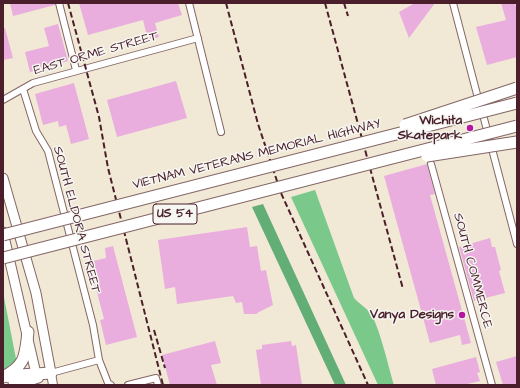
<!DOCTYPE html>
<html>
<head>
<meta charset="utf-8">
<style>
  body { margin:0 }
  #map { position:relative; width:520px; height:388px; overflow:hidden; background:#f1e9d5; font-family:"Architects Daughter",sans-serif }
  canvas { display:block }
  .frame { position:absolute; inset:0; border:4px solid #4a1f2b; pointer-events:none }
</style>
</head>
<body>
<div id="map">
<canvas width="520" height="388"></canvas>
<div class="frame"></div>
</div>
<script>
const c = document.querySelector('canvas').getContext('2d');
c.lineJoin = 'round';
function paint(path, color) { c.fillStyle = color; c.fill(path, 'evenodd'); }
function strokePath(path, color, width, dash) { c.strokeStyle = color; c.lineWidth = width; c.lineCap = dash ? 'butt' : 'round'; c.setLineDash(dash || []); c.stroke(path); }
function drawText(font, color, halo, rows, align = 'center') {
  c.font = font + ' "Architects Daughter",sans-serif'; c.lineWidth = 3; c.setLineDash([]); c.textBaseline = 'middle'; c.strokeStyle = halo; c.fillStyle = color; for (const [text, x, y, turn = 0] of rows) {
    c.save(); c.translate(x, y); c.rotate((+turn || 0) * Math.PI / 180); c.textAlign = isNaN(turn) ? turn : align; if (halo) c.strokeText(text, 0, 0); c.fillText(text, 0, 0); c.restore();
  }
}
const green = new Path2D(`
  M315,190L354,298C359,304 366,307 370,313C379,324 389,369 394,385H378L291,197Z
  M3,292L17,364L3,374Z`);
const forest = new Path2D(`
  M263,204L346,385H335L252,207Z`);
const building = new Path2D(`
  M10,3H55V5L13,16Z
  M79,3H178L182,15L155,23L159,37L148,40L143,20L88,35Z
  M415,3H435L409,38L399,12Z
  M501,3H515L517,11V57L487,65L476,27L506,20Z
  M58,24L68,61L30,72L25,52L49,46L44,28Z
  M3,28H5L13,58L3,60Z
  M176,81L187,118L117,137L107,100Z
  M74,83L89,139L71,144L66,125L59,127L58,121L43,125L35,94Z
  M427,164L435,194L430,195L471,343L462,345L460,335L430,343L384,176Z
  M247,227L250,247L257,246L261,271L266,270L273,305L257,313V314H244L242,302L236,303L233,296L177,304L175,287L165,289L158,240Z
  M490,238L492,247H495L501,270L499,271L505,293L474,301L459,247Z
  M113,246L137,337L106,345L100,320L104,319L89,262L106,258L105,248Z
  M215,341L221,363L211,365L217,385H170L162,355Z
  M291,341L292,346L296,345L302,385H261L256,350L262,349V345Z
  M517,356V385H503L496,362Z
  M476,357L480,372L477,373L480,381L463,385H436L432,369Z`);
const street = new Path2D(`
  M59,3L76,70
  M189,3L221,132
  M453,3L479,102
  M23,89L36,131L48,151L93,325L99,360L108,383L111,385
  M3,100L33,83L198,38
  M482,111L517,244
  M431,164L492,385
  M51,373L99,360
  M128,385L156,378L158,385`);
const secondary = new Path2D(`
  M51,373L53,385`);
const primary = new Path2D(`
  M3,178L36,293L51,373
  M3,232L37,378`);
const highway = new Path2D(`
  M3,377C26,365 25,356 28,332
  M9,377L20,375L51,373
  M14,385L38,377`);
const rail = new Path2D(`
  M68,3L99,117L108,168L163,385
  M226,3L258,124L281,193L368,385
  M325,3L403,289
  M344,3L348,16
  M154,330L165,368`);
const highwayBridge = new Path2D(`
  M405,125L517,88
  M427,156L517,142
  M3,235L517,103
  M3,258L517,126`);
const markers = [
  [470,128,4,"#b5179e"],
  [462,315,4,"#b5179e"]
];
const shields = [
  [175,214,44]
];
const shieldNames = [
  ["US 54",175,214]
];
const streetNames = [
  ["EAST ORME STREET",96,54,-16],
  ["VIETNAM VETERANS MEMORIAL HIGHWAY",257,155,-14],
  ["SOUTH ELDORA STREET",76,220,75],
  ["SOUTH COMMERCE",472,271,75]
];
const poiNames = [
  ["Wichita",462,121],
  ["Skatepark",462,136],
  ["Vanya Designs",454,315]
];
paint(green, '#7ac98a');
paint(forest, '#63ad76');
paint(building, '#e9aede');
strokePath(street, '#846666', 8);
strokePath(secondary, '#846666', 10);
strokePath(primary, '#846666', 11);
strokePath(highway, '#846666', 13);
strokePath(street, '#fff', 6);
strokePath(secondary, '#fff', 8);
strokePath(primary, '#fff', 9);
strokePath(highway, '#fff', 11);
strokePath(rail, '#4a1f2b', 2, [6, 3]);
strokePath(highwayBridge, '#846666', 13, []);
strokePath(highwayBridge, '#fff', 11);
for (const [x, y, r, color] of markers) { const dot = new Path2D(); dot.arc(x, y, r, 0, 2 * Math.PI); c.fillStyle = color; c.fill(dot); strokePath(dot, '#f6f6f2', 1.5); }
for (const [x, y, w] of shields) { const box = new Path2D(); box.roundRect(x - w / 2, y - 10, w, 20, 3); c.fillStyle = '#f6f6f2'; c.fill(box); strokePath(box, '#4a1f2b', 1); }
drawText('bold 12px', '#4a1f2b', null, shieldNames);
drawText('13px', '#4a1f2b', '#f6f6f2', streetNames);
drawText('bold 13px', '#4a1f2b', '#f6f6f2', poiNames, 'right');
</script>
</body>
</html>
